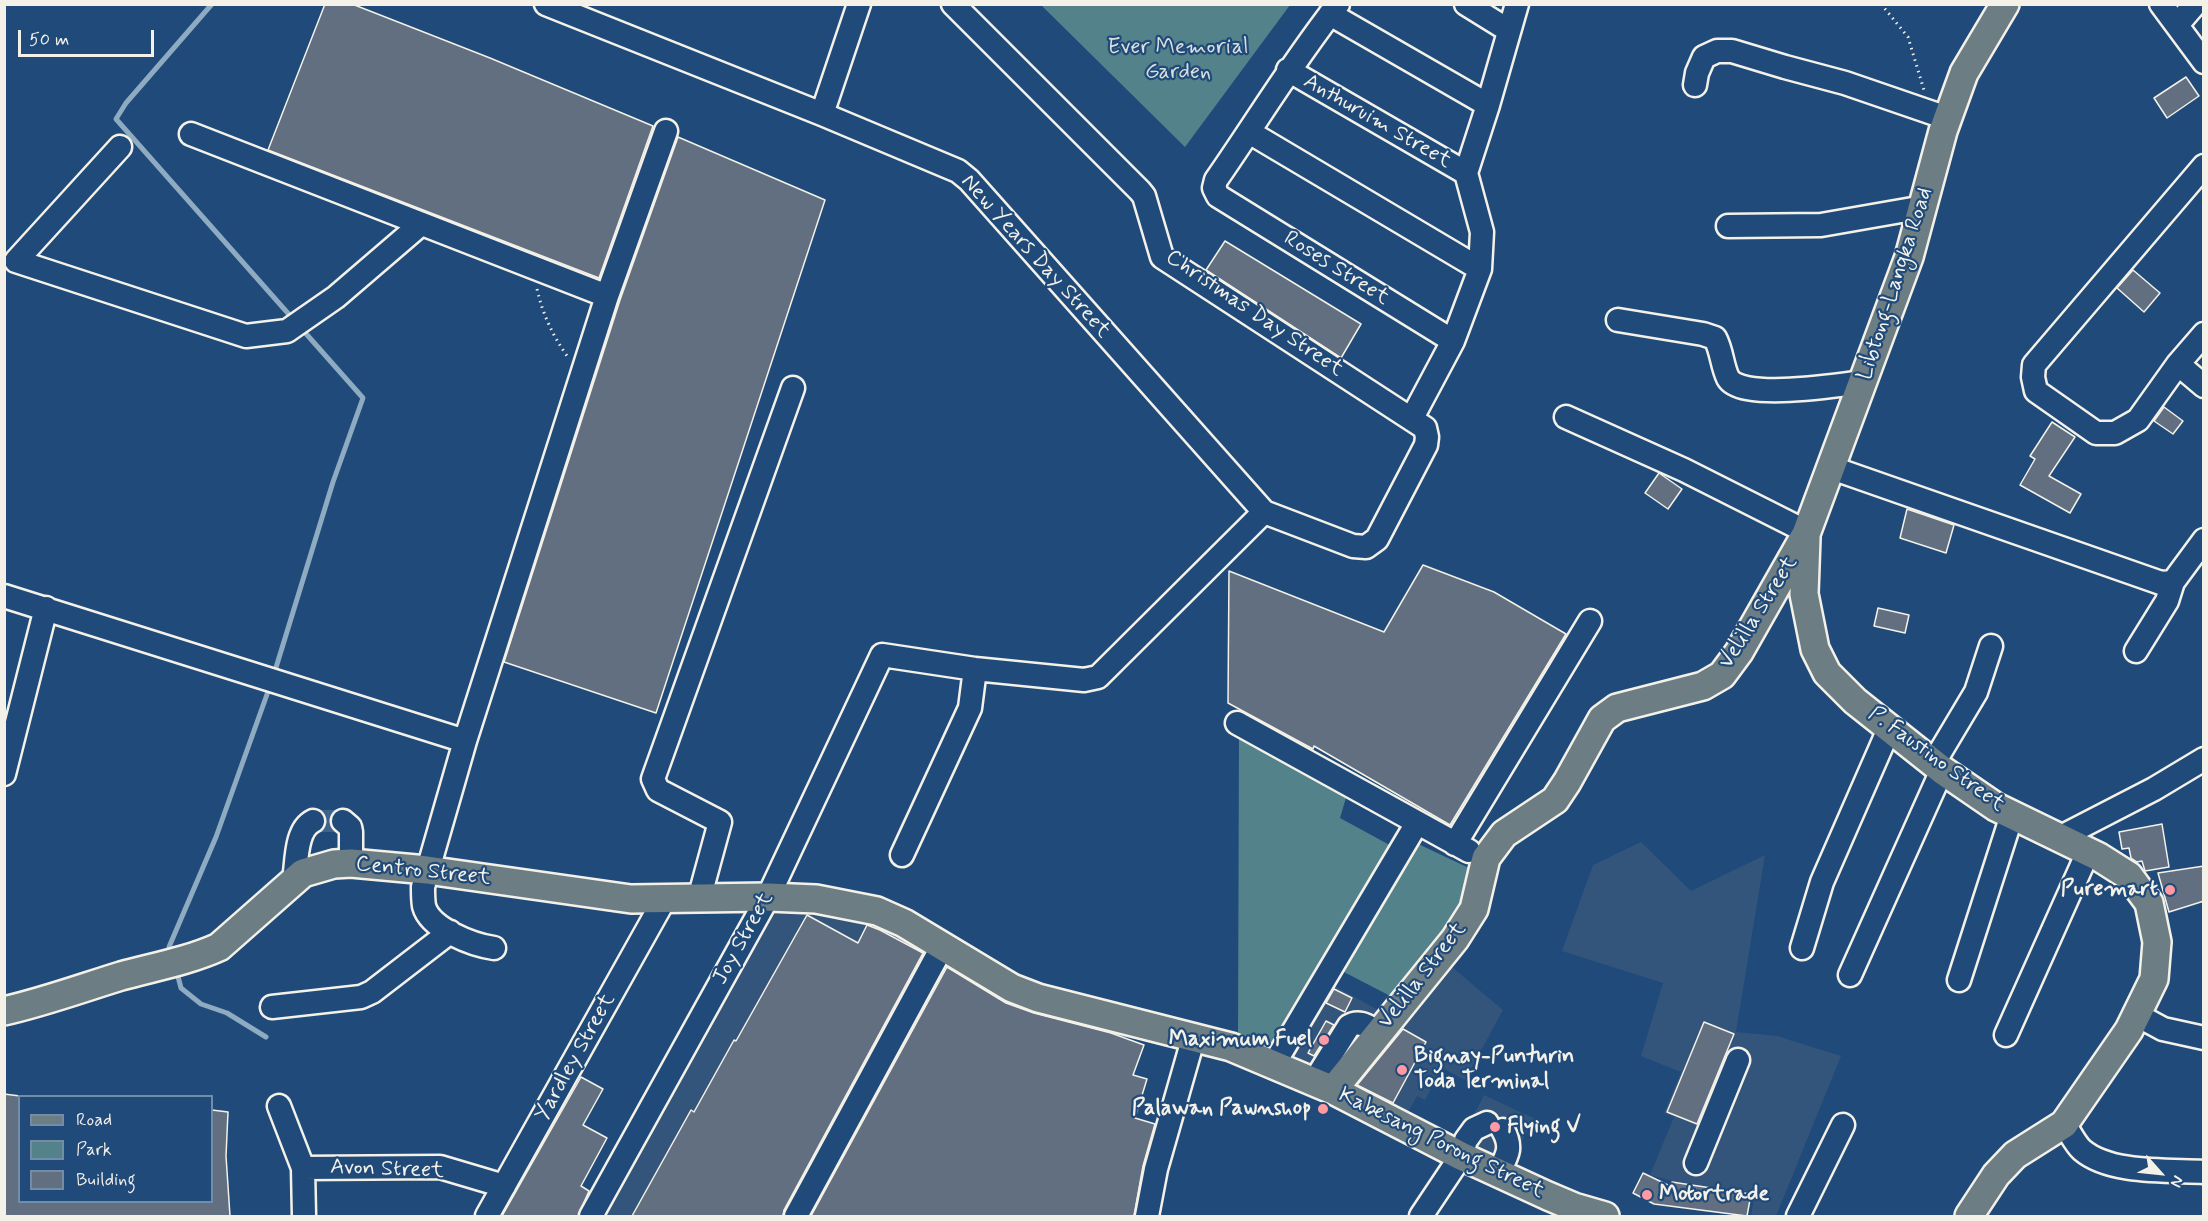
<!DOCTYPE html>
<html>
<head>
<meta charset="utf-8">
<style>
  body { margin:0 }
  #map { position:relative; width:2208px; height:1221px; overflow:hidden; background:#1f4a7a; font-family:Mynerve,sans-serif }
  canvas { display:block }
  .frame { position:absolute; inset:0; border:6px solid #f4f1e8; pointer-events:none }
  .legend { position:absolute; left:18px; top:1095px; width:195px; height:108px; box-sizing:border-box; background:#1f4a7a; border:2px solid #748da6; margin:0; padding:8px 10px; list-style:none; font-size:18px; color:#f4f1e8 }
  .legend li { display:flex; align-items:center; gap:12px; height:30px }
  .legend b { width:30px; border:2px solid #748da6 }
  .north { position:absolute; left:2130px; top:1143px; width:60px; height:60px; -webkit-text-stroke:4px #1f4a7a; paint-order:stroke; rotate:117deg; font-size:16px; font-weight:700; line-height:24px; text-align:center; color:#f4f1e8 }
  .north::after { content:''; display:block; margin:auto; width:21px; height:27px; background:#f4f1e8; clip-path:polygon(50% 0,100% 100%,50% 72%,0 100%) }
  .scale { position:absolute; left:18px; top:30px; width:136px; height:27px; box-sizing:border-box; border:3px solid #f4f1e8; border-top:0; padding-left:8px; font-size:18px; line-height:21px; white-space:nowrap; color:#f4f1e8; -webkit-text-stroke:4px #1f4a7a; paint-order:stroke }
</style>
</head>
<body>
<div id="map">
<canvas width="2208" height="1221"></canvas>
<div class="frame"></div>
<ul class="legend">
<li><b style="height:8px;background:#6d7d84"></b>Road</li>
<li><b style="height:16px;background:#53828b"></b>Park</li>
<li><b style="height:16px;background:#616f80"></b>Building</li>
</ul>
<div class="north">N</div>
<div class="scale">50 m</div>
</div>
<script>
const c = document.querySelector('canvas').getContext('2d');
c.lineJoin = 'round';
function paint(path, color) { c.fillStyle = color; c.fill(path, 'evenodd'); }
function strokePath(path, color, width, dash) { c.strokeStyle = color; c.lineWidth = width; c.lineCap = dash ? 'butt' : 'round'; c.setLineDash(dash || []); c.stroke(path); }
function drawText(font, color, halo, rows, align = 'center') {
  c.font = font + ' Mynerve,sans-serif'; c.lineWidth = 4.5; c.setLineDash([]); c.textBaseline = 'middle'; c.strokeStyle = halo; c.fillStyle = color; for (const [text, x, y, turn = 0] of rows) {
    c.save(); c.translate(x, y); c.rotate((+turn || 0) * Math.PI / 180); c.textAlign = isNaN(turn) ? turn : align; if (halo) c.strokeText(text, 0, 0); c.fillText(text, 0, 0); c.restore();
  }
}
const built = new Path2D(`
  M1641,842L1691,891L1765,855L1736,1032L1777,1036L1841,1056L1776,1216H1751L1755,1193L1672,1181L1650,1175L1674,1117L1664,1113L1681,1072L1641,1056L1663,983L1562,951L1593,865Z
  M768,910L852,919L900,935L933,955L789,1216H606Z
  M1446,962L1503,1010L1465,1080L1442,1068L1425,1100L1417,1096L1407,1114L1391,1105L1425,1042L1396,1026Z
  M1331,984L1380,1011L1341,1062L1330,1070L1291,1060Z
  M1484,1095L1535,1119L1508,1164L1460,1141Z`);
const green = new Path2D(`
  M1041,5H1290L1185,147Z
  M1239,731L1348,791L1340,818L1397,849L1270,1051L1238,1037Z
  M1414,842L1469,868L1462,904L1449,928L1398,1000L1342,971Z`);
const stream = new Path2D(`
  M212,4L126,103L116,119L293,319
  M274,674L333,482L363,398L301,328
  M171,954L169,947L216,837L270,686
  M176,969L181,988L201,1004L227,1013L266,1037`);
const building = new Path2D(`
  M325,4H352L490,58L653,126L599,278L268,150Z
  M2186,77L2199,96L2167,118L2154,98Z
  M678,137L825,200L656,713L504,662L620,300Z
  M1225,241L1361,324L1341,358L1206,270Z
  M2133,270L2160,293L2144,312L2117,288Z
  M2164,407L2183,421L2173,434L2154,421Z
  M2052,422L2075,437L2049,476L2081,494L2070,513L2020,485L2035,459L2030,456Z
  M1659,473L1682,489L1668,509L1645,493Z
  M1907,509L1954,525L1946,553L1900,538Z
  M1423,565L1494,592L1566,634L1450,825L1314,746L1313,749L1228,703L1229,571L1384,632Z
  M1878,608L1909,615L1905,633L1874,626Z
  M2162,824L2169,867L2145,871L2142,861L2137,862L2131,858L2129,848L2122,849L2119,832Z
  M2204,866V901L2169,912L2158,873Z
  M807,915L858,943L867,925L880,930L923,953L784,1210L783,1216H632L691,1110L694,1112L734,1040L736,1041Z
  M947,967L1006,1003L1034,1013L1111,1033L1144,1045L1133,1075L1147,1079L1135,1118L1155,1124L1143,1166L1134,1216H811Z
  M1334,989L1352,998L1345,1012L1326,1003Z
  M1326,1021L1334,1025L1314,1056L1308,1053Z
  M1704,1022L1734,1034L1697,1124L1667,1112Z
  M1403,1029L1426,1042L1393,1103L1357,1085Z
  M581,1077L603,1089L583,1125L607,1138L581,1186L589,1191L578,1216H502Z
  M4,1094L20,1096V1202H212V1110L228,1112L226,1156L230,1216H4Z
  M1643,1173L1670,1186L1672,1182L1751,1194L1747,1216L1654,1204L1633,1193Z`);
const minorTunnel = new Path2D(`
  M313,821H343`);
const path = new Path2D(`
  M1881,4L1908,37L1924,90
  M537,289C543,315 552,334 567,356`);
const minor = new Path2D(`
  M546,4L822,114L958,171L969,180L1264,512L1353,546L1366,547L1377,539L1426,445L1427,437L1425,428L1162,257L1144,196L1140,191L953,4
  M1338,4C1293,61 1257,121 1216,180L1214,188L1218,196L1453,341
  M1466,4L1508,30
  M2161,4L2204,62
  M1330,14L1488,105
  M2177,25L2195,4
  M1288,70L1466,173
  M1695,85L1697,73L1704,57L1717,51H1732L1785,67L1845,83L1947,118
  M822,114L859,4
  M1249,132L1480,269
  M191,134L607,296
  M120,147L16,261L246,336L287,331L336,297L421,224
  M2204,166L2034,365L2033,377L2036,391L2096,433H2115L2138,420L2178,364L2204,334
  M1728,226L1821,225L1924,207
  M1618,320L1703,334L1715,338C1722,351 1722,366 1728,378C1741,401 1839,385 1863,382
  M2178,364L2204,386
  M1566,417L1684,470L1807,532
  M1412,418L1453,341L1480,269L1482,232L1466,173L1488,105L1517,4
  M1832,468L2161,583L2173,582L2204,540
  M4,596L465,741
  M2136,651L2167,601L2173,582
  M1237,723L1469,851
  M1933,764L1976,692L1991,646
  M4,774L46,608
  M343,821L350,827L351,832V863
  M2059,838L2154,789L2204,759
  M1455,844L1590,621
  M902,855L970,708L975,669
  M294,881C297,863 295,830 313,821
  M699,899L720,822L658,790L653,779L793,388
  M494,948C473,945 430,929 424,906C423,900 423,893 423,887L465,741L607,296L666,131
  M1802,948L1822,882L1889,729
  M1850,975L1942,770
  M1959,980L2012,815
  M272,1007L361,997L372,992L450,932
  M2137,1015L2163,1029L2204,1038
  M2006,1035L2088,852
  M1274,1064L1417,823
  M1314,1082L1349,1026C1360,1019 1370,1028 1380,1033
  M279,1106L303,1168L304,1216
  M2064,1124C2070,1132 2075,1144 2082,1150C2110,1174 2168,1170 2204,1172
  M1696,1163L1738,1060
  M303,1168L440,1167L504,1186
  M1498,1173C1507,1156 1513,1148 1503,1130
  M487,1216L664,900
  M591,1216L768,897L882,655L975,669L1084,680L1098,677L1264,512
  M796,1216L942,947
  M1147,1216L1156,1169L1194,1036
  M1421,1216L1461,1156L1466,1140L1474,1129L1487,1123
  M1798,1216L1843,1125`);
const major = new Path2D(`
  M1806,538L1804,594L1815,649L1827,673L1855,701L1942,770L1996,807L2099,857L2129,876L2149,903L2157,942L2154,979L2129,1030L2064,1124L2015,1155L1996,1175L1969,1216
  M4,1011C44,1002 82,988 121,976C154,967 188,961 219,947L303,873L334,864L351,863L427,870L631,899L768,897L816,899L877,911L904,923L1012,988L1038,998L1231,1047L1333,1090L1461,1156L1548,1196L1574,1207L1605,1216
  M1333,1090L1455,939L1474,909L1486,858L1504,834L1555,800L1567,782L1602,719L1617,708L1703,686L1722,675L1739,652L1806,534L1909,257L1943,131L1964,73L2005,4`);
const markers = [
  [2170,890,6,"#ff9aa2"],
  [1324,1040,6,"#ff9aa2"],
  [1402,1070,6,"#ff9aa2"],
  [1323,1109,6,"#ff9aa2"],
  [1495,1127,6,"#ff9aa2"],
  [1647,1195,6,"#ff9aa2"]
];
const parkNames = [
  ["Ever Memorial",1178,48],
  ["Garden",1178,73]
];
const streetNames = [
  ["Anthuruim Street",1377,122,30],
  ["New Years Day Street",1035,257,48],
  ["Roses Street",1336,269,32],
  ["Libtong-Langka Road",1896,284,-72],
  ["Christmas Day Street",1254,314,34],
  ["Velilla Street",1759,613,-58],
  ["P. Faustino Street",1936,760,36],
  ["Centro Street",423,872,6],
  ["Joy Street",744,939,-61],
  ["Velilla Street",1423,976,-52],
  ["Yardley Street",576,1058,-61],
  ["Kabesang Porong Street",1441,1144,26],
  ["Avon Street",387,1170,2]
];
const poiNames = [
  ["Puremart",2158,890],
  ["Maximum Fuel",1312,1040],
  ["Bignay-Punturin",1414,1057,"left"],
  ["Toda Terminal",1414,1082,"left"],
  ["Palawan Pawnshop",1311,1109],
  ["Flying V",1507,1127,"left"],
  ["Motortrade",1659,1195,"left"]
];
paint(built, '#33557c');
paint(green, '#53828b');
strokePath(stream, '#8eabc1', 5);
paint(building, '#616f80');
strokePath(building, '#f4f1e8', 1.5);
strokePath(minorTunnel, '#3f638a', 22, [22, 11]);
strokePath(minor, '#f4f1e8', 27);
strokePath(major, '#f4f1e8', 32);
strokePath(path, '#f4f1e8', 3, [1.5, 4.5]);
strokePath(minor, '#1f4a7a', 22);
strokePath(major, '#6d7d84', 27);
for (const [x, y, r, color] of markers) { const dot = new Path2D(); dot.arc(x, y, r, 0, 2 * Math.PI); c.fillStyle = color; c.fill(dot); strokePath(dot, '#1f4a7a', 2); }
drawText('22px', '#dce0da', '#1f4a7a', parkNames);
drawText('22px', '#f4f1e8', '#1f4a7a', streetNames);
drawText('bold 22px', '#f4f1e8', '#1f4a7a', poiNames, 'right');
</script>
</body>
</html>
